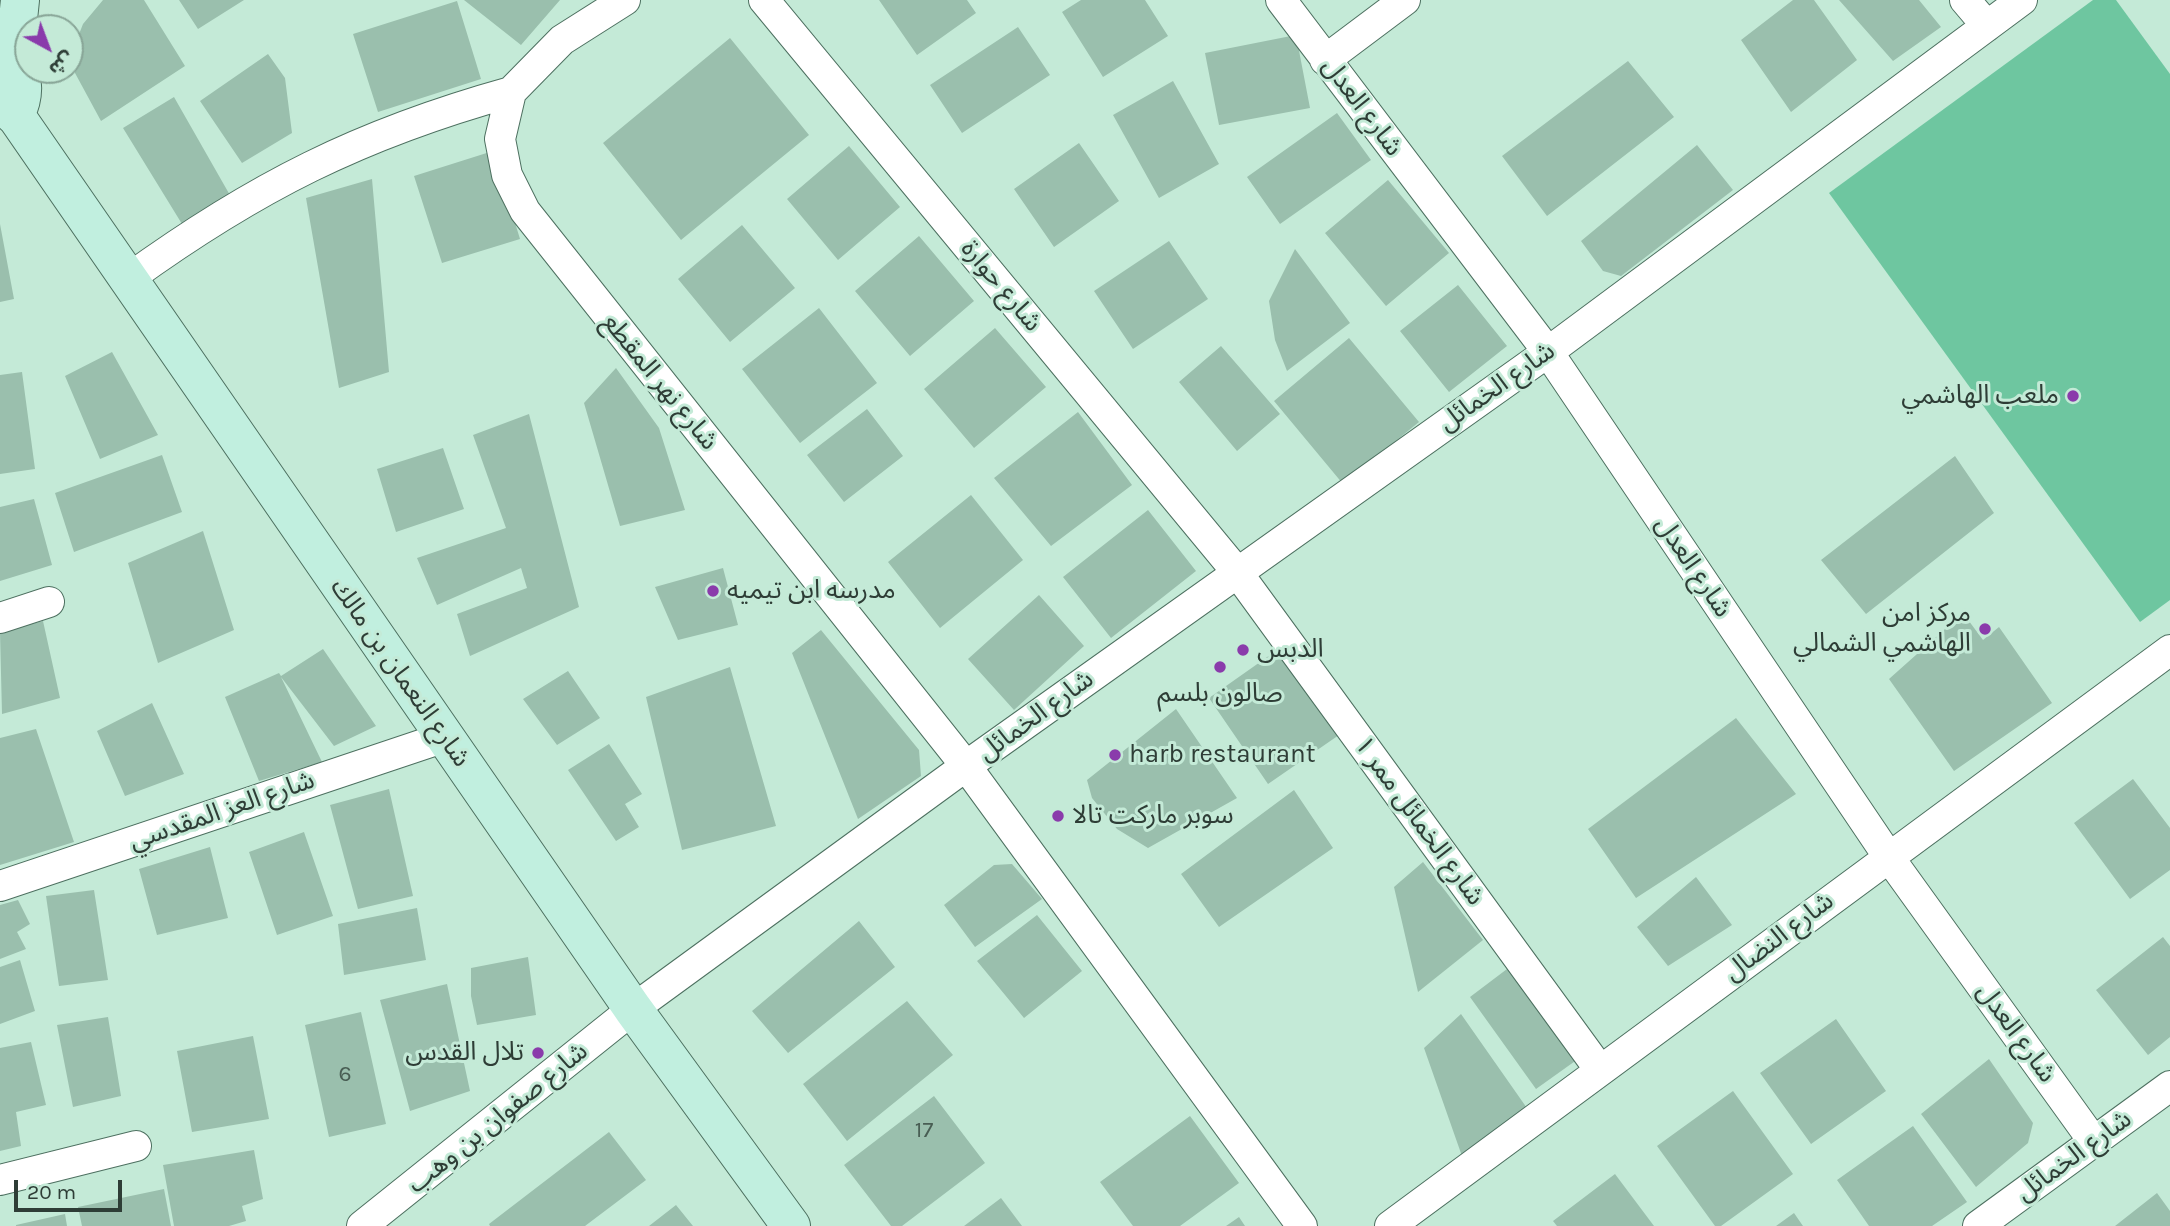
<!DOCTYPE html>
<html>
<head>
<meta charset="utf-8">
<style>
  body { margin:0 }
  #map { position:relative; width:2170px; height:1226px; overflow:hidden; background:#c4ead7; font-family:Karla,"Noto Sans Arabic",sans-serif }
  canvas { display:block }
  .north { position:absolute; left:14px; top:14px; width:70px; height:70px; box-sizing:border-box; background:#c4ead7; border:2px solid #88a597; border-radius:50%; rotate:139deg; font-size:19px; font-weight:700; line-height:28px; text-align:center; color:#2e3d36 }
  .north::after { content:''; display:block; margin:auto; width:24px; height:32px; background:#8a3bab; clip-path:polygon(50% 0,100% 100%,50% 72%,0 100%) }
  .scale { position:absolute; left:14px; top:1180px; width:108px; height:32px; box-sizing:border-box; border:4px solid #2e3d36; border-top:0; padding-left:9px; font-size:21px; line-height:24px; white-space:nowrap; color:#2e3d36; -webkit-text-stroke:5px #c4ead7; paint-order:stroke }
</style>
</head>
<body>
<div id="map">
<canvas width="2170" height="1226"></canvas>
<div class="north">ش</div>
<div class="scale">20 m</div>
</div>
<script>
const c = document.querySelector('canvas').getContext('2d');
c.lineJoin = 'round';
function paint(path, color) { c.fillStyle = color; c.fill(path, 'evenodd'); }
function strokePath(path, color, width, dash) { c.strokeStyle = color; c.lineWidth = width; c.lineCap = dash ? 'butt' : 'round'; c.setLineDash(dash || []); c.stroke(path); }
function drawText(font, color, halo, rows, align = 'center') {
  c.font = font + ' Karla,"Noto Sans Arabic",sans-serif'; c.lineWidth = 6; c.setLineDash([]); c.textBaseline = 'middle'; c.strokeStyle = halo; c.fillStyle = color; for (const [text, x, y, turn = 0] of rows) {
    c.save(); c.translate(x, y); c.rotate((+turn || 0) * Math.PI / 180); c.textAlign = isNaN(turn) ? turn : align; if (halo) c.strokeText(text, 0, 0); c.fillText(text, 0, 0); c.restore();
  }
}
const green = new Path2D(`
  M2093,0H2116L2170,74V600L2140,622L1829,193Z`);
const building = new Path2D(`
  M103,0H144L185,66L101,121L75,73L74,47L83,24Z
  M179,0H244L198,29Z
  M464,0H560L521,45Z
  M879,0H967L976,13L917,55Z
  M1081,0H1145L1168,36L1103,77L1062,12Z
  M1793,0H1814L1857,60L1791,112L1741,40Z
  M1839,0H1919L1941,27L1893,61Z
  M457,1L481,79L378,112L353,34Z
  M1018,27L1050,75L962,133L930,85Z
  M1296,35L1310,108L1219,125L1205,53Z
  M730,38L809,135L681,240L603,143Z
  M268,54L285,78L292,133L242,163L200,101Z
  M1628,61L1674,117L1547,216L1502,156Z
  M1173,81L1219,164L1159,198L1113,115Z
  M174,97L231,197L182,224L123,128Z
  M1337,113L1371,160L1280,224L1247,177Z
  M1079,143L1119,201L1054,247L1014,189Z
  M1697,145L1733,190L1621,276L1603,271L1581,241Z
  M849,146L900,207L838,260L787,199Z
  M493,151L520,239L442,263L414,176Z
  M372,179L389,372L339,388L306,198Z
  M1388,180L1449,253L1386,306L1325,233Z
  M0,224L14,299L0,302Z
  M742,225L795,288L730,342L678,279Z
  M919,236L974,301L910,356L855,291Z
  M1169,241L1208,299L1133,349L1094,291Z
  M1295,249L1350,323L1287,371L1275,340L1269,301Z
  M1458,285L1507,346L1449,392L1400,331Z
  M819,308L877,383L800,443L742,369Z
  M995,328L1046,387L974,448L924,389Z
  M1349,338L1419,422L1343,484L1274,401Z
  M1221,346L1280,414L1237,451L1179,382Z
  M112,352L158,435L100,459L65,376Z
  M616,368L659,428L685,510L620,526L584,403Z
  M22,372L35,469L0,474V375Z
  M867,409L903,456L844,502L807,455Z
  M1078,412L1132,485L1051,546L994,478Z
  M529,414L579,607L470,656L457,614L527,588L521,568L437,605L417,558L506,528L473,435Z
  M443,448L464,509L396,532L377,469Z
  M162,455L182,512L74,552L55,493Z
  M1955,456L1994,513L1866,614L1821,560Z
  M971,495L1023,560L940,628L888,562Z
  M34,499L52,565L0,581V507Z
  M1148,510L1196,571L1111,638L1063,577Z
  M203,531L234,630L158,663L128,563Z
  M723,568L738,625L678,640L655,587Z
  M1039,595L1084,646L1014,710L968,659Z
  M1963,613L1983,640L1999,627L2052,703L1954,771L1889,679Z
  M43,621L60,698L2,714L0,632Z
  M821,630L919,750L921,776L858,819L792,653Z
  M1280,648L1339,735L1268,784L1209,698Z
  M323,649L376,726L334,746L281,677L322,762L259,781L225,697L279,673L281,676Z
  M730,667L776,826L682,850L646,697Z
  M568,671L600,718L557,745L523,699Z
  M152,703L184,774L125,796L97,731Z
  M1176,709L1237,798L1148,848L1117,829L1092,798L1087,780Z
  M1736,718L1796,794L1636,898L1588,829Z
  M36,729L74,842L0,865V738Z
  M609,744L642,794L625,804L639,827L616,841L568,770Z
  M2133,779L2170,828V870L2130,899L2074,823Z
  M389,789L413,896L358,909L330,805Z
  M1294,790L1333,848L1219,927L1181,874Z
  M304,832L333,916L277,935L249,852Z
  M210,847L228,918L157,935L139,869Z
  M1423,862L1483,940L1418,992L1394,887Z
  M1012,864L1042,899L975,947L944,905L994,865Z
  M1696,877L1732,925L1668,966L1637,927Z
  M94,890L108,980L59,986L46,896Z
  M18,900L30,924L17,932L26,949L0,959V905Z
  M417,908L426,960L344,975L338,924Z
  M1037,915L1082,971L1024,1018L977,961Z
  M859,921L895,967L788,1053L752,1011Z
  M2163,937L2170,946V1037L2148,1055L2096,990Z
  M528,957L536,1015L477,1025L471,996V968Z
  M20,960L35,1011L0,1024V967Z
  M1511,966L1578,1059L1536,1089L1470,997Z
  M447,984L470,1091L410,1111L380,1000Z
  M907,1001L953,1055L847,1141L803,1084Z
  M361,1012L386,1124L329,1137L305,1025Z
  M1461,1014L1529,1111L1463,1159L1424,1048Z
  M108,1017L121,1096L73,1107L57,1025Z
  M1836,1019L1886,1091L1811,1144L1760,1073Z
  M253,1036L269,1119L192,1132L177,1051Z
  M31,1042L46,1105L16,1112L21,1146L0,1151V1048Z
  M1989,1059L2033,1123L2028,1143L1976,1187L1921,1114Z
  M1733,1091L1793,1174L1721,1226H1715L1657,1146Z
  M934,1096L985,1163L902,1226H891L844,1165Z
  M1190,1116L1239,1183L1180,1226H1133L1100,1182Z
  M1913,1126L1967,1202L1932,1226H1869L1837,1180Z
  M609,1132L646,1180L585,1226H490L489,1224Z
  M254,1150L263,1199L242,1206L246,1221L229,1226H174L163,1165Z
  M1615,1174L1654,1226H1557L1553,1221Z
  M164,1189L171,1226H82L78,1207Z
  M2157,1193L2170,1211V1226H2115Z
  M1001,1198L1022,1226H964Z
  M676,1205L693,1226H649Z
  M1794,1213L1803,1226H1776Z
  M65,1214L67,1226H16V1225Z
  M1239,1217L1245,1226H1226Z`);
const street = new Path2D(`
  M625,0L562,40L511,92L500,139L507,175L525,211L966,766L1302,1226
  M764,0L1237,572L1600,1070
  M1281,0L1548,352L1888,856L2094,1142
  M1965,0L1987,26
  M1325,60L1405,0
  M128,279C255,187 360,134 511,92
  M0,618L49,602
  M0,886L445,737
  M0,1180L136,1146
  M362,1226L633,1009L966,766L1548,352L2022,0
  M1390,1226L2170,650
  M1978,1226L2170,1086`);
const secondary = new Path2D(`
  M0,37C18,64 31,84 15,116
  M14,58L20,0
  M0,93L633,1009L791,1226`);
const markers = [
  [2073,396,7,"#8a3bab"],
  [713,591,7,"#8a3bab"],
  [1985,629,7,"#8a3bab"],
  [1243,650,7,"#8a3bab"],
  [1220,667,7,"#8a3bab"],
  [1115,755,7,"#8a3bab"],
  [1058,816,7,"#8a3bab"],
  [538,1053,7,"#8a3bab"]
];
const numberNames = [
  ["6",345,1074],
  ["17",924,1130]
];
const streetNames = [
  ["شارع العدل",1362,107,53],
  ["شارع حوارة",1001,286,50],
  ["شارع نهر المقطع",660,382,51],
  ["شارع الخمائل",1497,387,-35],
  ["شارع العدل",1693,567,56],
  ["شارع النعمان بن مالك",400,673,55],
  ["شارع الخمائل",1036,716,-36],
  ["شارع العز المقدسي",222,811,-19],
  ["شارع الخمائل ممر ١",1419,821,54],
  ["شارع النضال",1779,937,-37],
  ["شارع العدل",2016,1033,54],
  ["شارع صفوان بن وهب",498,1118,-39],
  ["شارع الخمائل",2074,1156,-36]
];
const poiNames = [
  ["ملعب الهاشمي",2059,396,"right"],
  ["مدرسه ابن تيميه",727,591],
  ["مركز امن",1971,614,"right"],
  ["الهاشمي الشمالي",1971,644,"right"],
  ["الدبس",1257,650],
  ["صالون بلسم",1220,694,"center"],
  ["harb restaurant",1129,755],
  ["سوبر ماركت تالا",1072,816],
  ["تلال القدس",524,1053,"right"]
];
paint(green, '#6ec6a0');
paint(building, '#9abfad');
strokePath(street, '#4d7060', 32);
strokePath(secondary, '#4d7060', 40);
strokePath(street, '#fff', 30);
strokePath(secondary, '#c1efdf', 38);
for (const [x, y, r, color] of markers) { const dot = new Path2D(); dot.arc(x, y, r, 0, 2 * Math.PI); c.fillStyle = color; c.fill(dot); strokePath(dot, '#c4ead7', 2.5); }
drawText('23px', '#495e54', null, numberNames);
drawText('26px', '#2e3d36', '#c4ead7', streetNames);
drawText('26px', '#2e3d36', '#c4ead7', poiNames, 'left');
</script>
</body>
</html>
